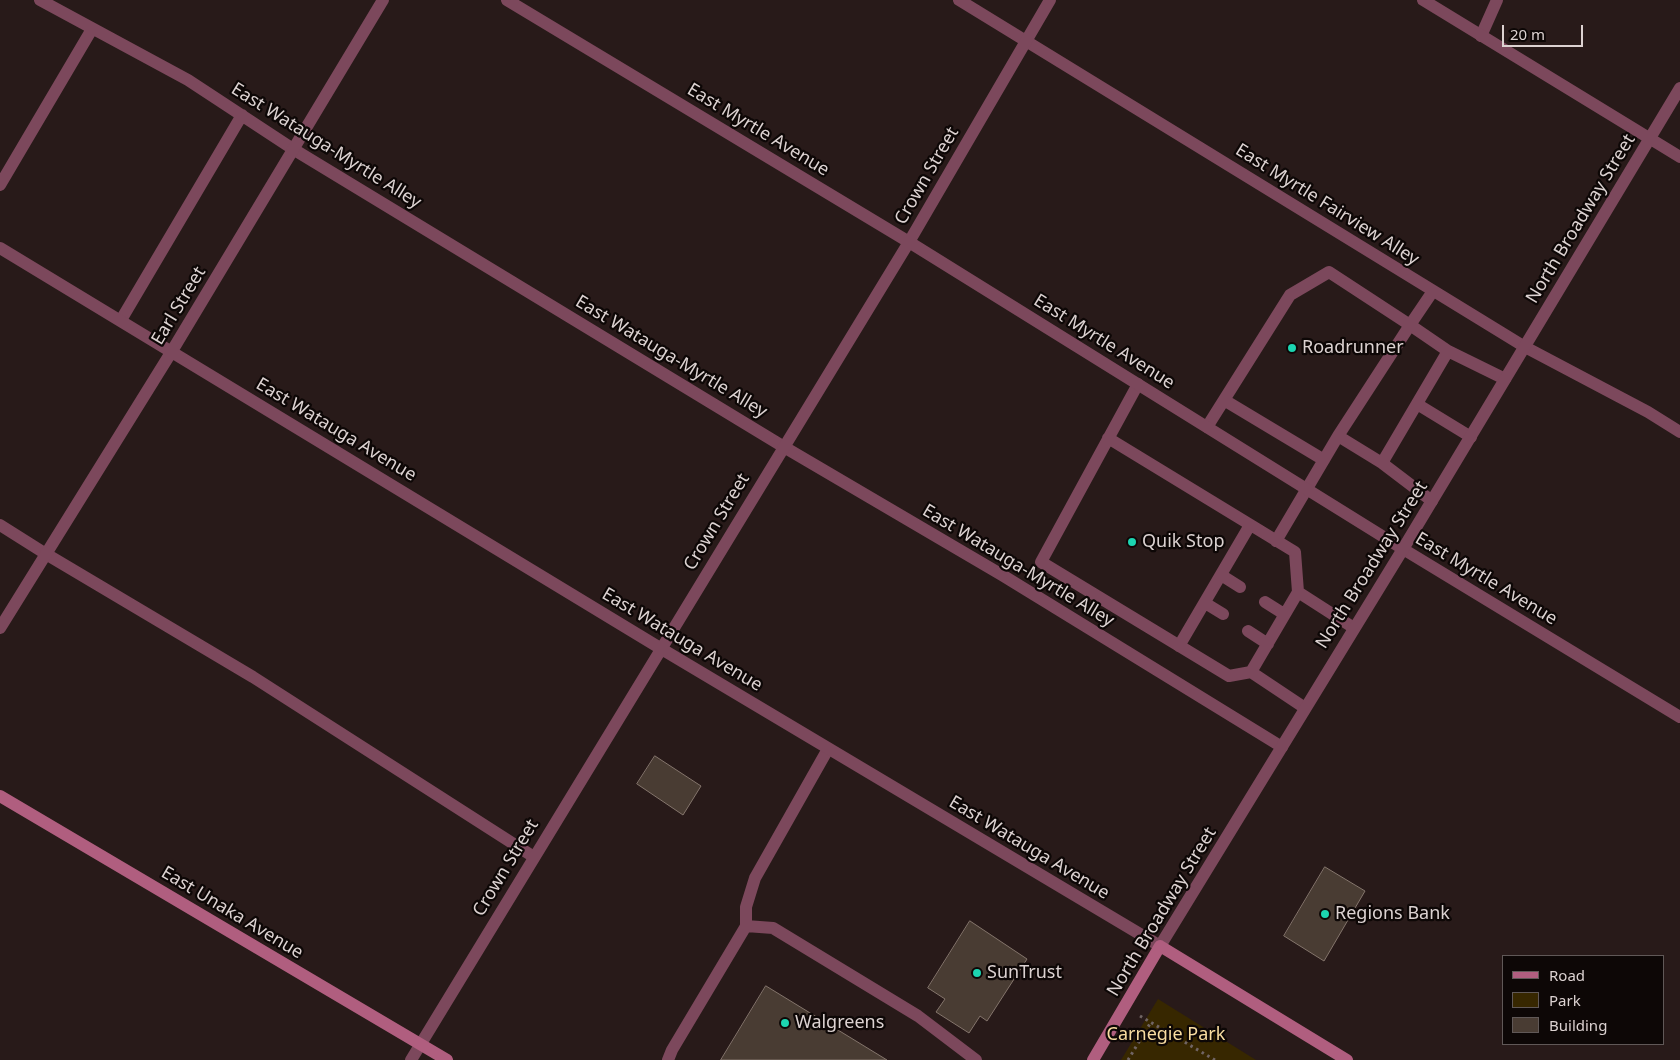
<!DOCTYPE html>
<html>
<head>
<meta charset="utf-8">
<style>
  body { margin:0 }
  #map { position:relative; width:1680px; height:1060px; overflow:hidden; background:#281a19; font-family:"Noto Sans",sans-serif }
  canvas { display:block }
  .legend { position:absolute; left:1502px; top:955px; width:162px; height:90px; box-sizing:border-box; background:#0d0706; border:1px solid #605857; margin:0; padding:6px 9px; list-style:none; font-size:15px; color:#dcd2d1 }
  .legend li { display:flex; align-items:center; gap:10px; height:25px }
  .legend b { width:25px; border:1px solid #605857 }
  .scale { position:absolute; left:1502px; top:25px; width:81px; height:22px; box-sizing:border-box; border:2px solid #dcd2d1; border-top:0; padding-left:6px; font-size:15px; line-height:18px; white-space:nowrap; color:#dcd2d1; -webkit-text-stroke:4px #0d0706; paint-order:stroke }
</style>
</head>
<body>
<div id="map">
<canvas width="1680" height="1060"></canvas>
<ul class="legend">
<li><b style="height:6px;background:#b05e7f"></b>Road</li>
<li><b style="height:14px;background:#372700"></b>Park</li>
<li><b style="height:14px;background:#493c33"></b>Building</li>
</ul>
<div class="scale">20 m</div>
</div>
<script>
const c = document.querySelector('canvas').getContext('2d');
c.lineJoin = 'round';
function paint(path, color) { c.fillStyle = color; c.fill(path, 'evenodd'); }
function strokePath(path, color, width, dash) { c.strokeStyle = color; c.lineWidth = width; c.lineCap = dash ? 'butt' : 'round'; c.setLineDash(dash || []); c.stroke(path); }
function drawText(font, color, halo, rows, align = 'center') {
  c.font = font + ' "Noto Sans",sans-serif'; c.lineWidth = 4.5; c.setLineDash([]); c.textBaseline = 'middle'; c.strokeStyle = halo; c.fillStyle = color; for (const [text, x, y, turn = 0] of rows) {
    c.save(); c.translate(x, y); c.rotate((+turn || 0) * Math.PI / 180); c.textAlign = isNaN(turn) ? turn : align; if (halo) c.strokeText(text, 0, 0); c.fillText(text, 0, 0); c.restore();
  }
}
const green = new Path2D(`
  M1158,999L1256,1060H1121Z`);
const building = new Path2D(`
  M655,756L701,786L683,815L637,784Z
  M1325,867L1365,891L1324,961L1284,936Z
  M970,921L1027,959L987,1021L980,1016L969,1033L936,1012L945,999L928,988Z
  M766,986L887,1060H721Z`);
const path = new Path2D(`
  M1140,1016L1215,1060
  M1128,1060L1151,1022`);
const service = new Path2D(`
  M40,0L188,80L293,149L784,447L1002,575L1282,747
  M959,0L1525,347L1648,412L1680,432
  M1481,36L1497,0
  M0,185L92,29
  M1433,291L1410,325L1448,351
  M121,320L242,115
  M1138,384L1041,562L1229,676L1251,672
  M1224,400L1324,460
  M1417,404L1471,437
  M1207,427L1290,295L1329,272L1410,325L1338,436L1382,463L1448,351L1505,379
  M1108,438L1295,552L1298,592
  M1382,463L1432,501
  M0,525L46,554L253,677L534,857
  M1276,541L1338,436
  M1221,575L1240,587
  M1265,602L1284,614
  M1205,603L1223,614
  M1248,631L1268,644
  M1179,646L1250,525
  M1305,708L1251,672L1298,592L1354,628
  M746,926L773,928L918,1016L976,1060
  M668,1060L672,1050L746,926V907L755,878L828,749`);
const minor = new Path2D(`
  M507,0L909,242L1403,549L1680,717
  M0,248L660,648L1160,946
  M0,628L172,351L383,0
  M411,1060L909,242L1050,0`);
const tertiary = new Path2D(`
  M1423,0L1680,157
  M1160,946L1403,549L1680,88`);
const secondary = new Path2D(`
  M0,796L447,1060
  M1093,1060L1160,946L1347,1060`);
const markers = [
  [1292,348,5,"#1cd5b1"],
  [1132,542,5,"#1cd5b1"],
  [1325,914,5,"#1cd5b1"],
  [977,973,5,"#1cd5b1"],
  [785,1023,5,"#1cd5b1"]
];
const streetNames = [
  ["East Myrtle Avenue",758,130,31],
  ["East Watauga-Myrtle Alley",326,146,32],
  ["Crown Street",927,176,-60],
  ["East Myrtle Fairview Alley",1327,205,32],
  ["North Broadway Street",1581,219,-59],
  ["Earl Street",179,306,-59],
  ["East Myrtle Avenue",1104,342,32],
  ["East Watauga-Myrtle Alley",671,357,31],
  ["East Watauga Avenue",336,430,31],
  ["Crown Street",717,522,-59],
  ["North Broadway Street",1372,565,-58],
  ["East Watauga-Myrtle Alley",1018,566,31],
  ["East Myrtle Avenue",1486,579,31],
  ["East Watauga Avenue",682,640,31],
  ["East Watauga Avenue",1029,848,31],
  ["Crown Street",506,868,-59],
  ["North Broadway Street",1162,912,-59],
  ["East Unaka Avenue",232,913,31]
];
const poiNames = [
  ["Roadrunner",1302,348],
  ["Quik Stop",1142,542],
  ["Regions Bank",1335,914],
  ["SunTrust",987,973],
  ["Walgreens",795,1023]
];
const parkNames = [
  ["Carnegie Park",1166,1035]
];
paint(green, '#372700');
paint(building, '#493c33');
strokePath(building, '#84756c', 1);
strokePath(path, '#716564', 3, [2.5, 4]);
strokePath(service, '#7c485c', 12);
strokePath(minor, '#7c485c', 12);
strokePath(tertiary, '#7c485c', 12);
strokePath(secondary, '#b05e7f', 12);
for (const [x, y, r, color] of markers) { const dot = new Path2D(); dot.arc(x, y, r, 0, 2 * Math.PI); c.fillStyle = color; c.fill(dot); strokePath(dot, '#0d0706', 2); }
drawText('18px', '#dcd2d1', '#0d0706', streetNames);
drawText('18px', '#dcd2d1', '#0d0706', poiNames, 'left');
drawText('18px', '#f9dda1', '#0d0706', parkNames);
</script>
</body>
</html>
